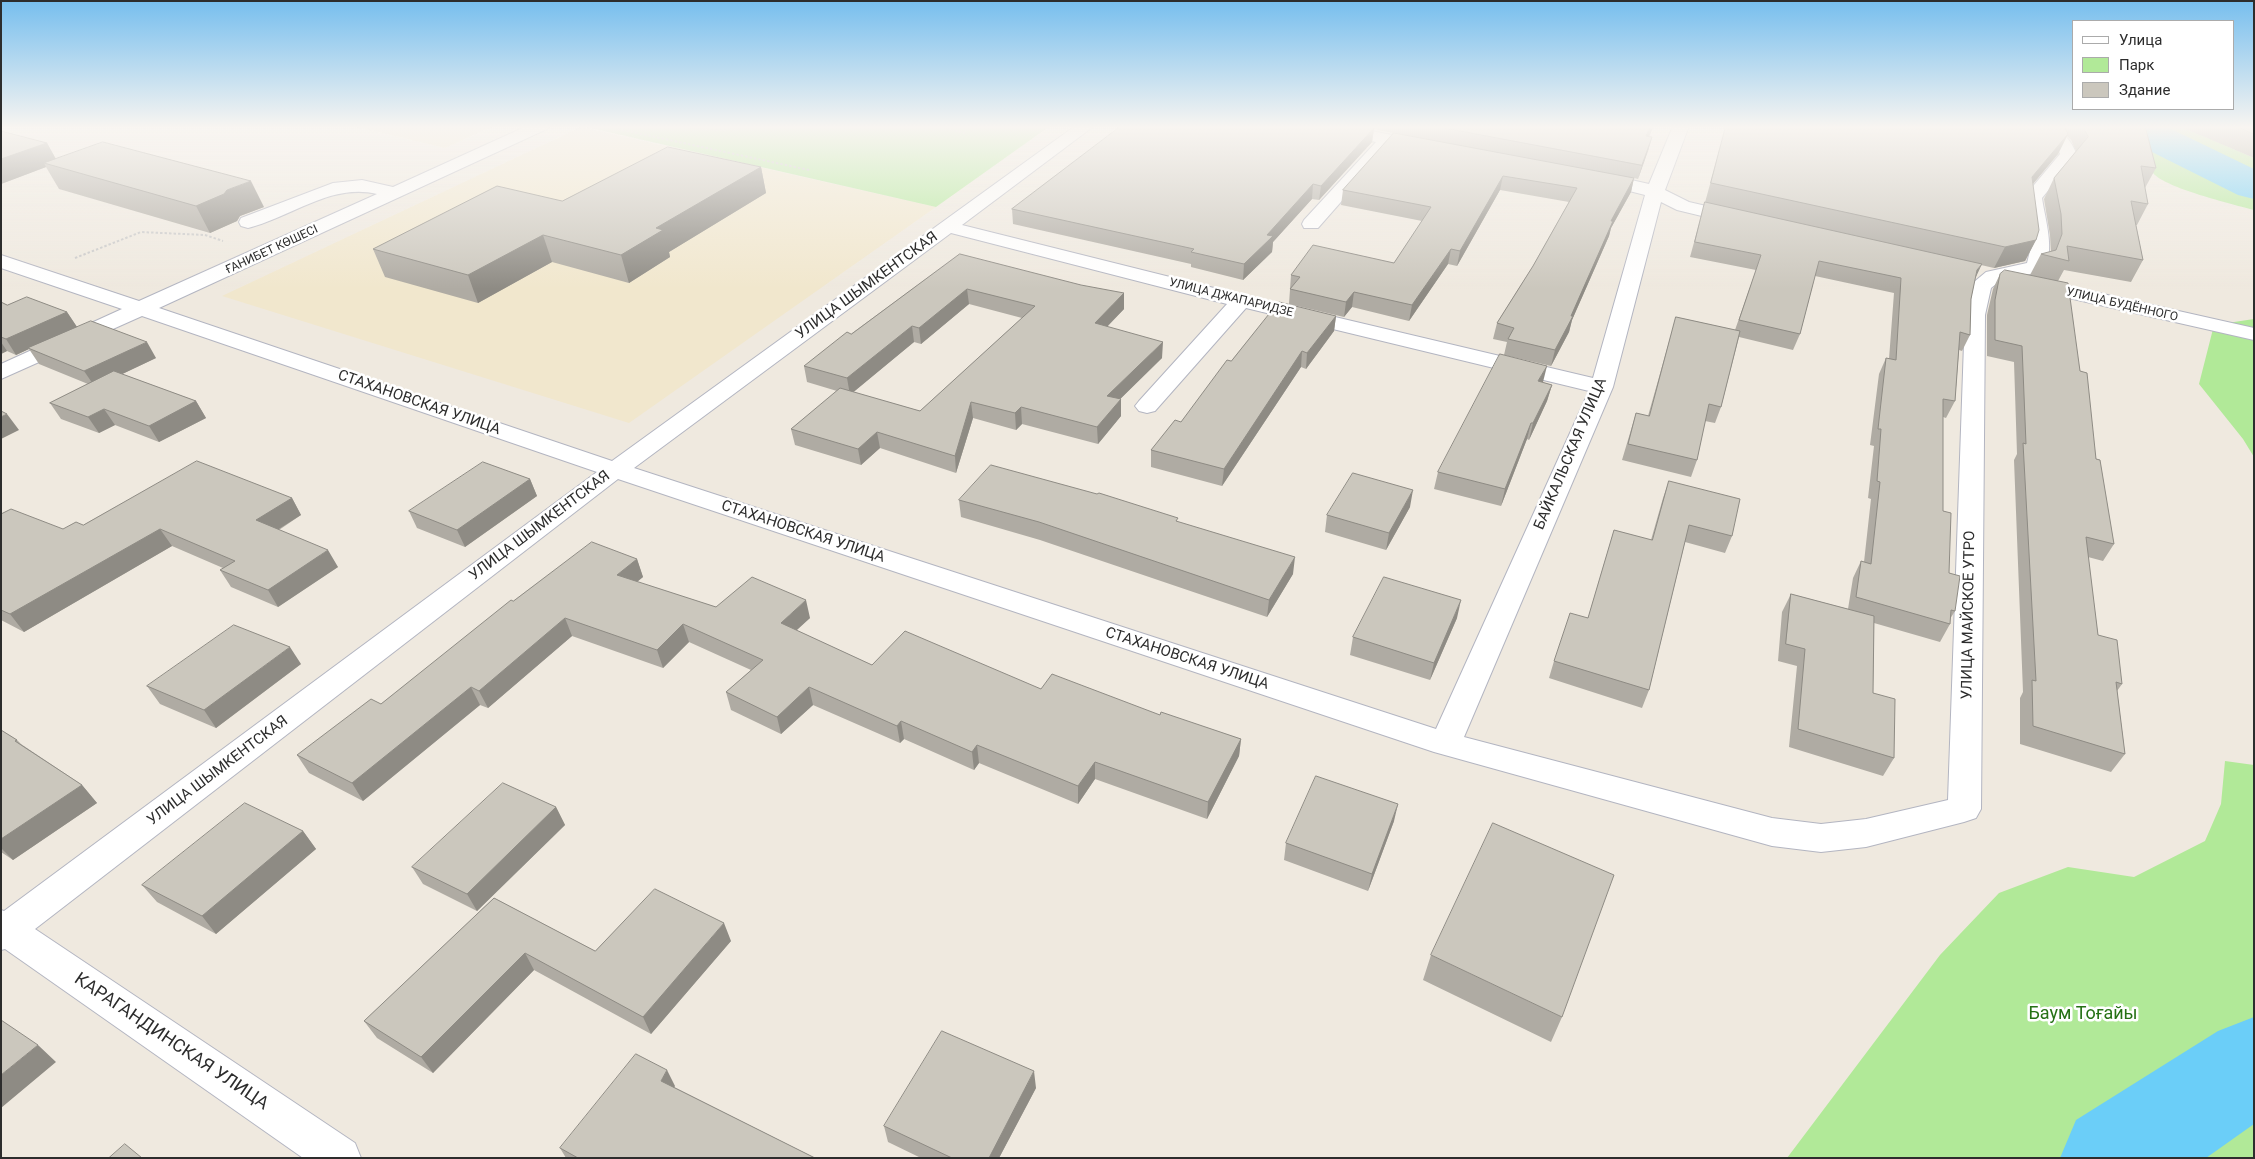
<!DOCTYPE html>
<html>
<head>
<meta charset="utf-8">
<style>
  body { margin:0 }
  #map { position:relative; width:2255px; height:1159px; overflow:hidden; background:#efe9df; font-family:Roboto,sans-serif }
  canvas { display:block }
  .frame { position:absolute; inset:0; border:2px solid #2d2d2d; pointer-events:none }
  .legend { position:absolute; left:2072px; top:20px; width:162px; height:90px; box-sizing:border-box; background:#fff; border:1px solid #ababab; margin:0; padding:6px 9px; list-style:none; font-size:15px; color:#2d2d2d }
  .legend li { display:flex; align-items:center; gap:10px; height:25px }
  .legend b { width:25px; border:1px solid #ababab }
</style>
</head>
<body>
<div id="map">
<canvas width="2255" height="1159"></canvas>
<div class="frame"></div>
<ul class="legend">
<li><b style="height:6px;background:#fff"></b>Улица</li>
<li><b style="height:14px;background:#b1e998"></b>Парк</li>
<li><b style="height:14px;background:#cbc7bd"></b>Здание</li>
</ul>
</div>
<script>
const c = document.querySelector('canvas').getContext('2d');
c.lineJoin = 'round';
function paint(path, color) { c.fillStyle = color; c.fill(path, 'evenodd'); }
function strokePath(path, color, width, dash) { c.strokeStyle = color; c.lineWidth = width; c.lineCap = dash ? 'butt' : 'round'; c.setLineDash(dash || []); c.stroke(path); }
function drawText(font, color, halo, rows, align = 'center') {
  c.font = font + ' Roboto,sans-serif'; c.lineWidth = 5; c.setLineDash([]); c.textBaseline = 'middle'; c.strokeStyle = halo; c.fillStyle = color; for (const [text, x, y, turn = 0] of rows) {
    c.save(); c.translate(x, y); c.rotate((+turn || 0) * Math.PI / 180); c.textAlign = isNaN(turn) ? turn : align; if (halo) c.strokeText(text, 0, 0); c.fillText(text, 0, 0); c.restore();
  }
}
const education = new Path2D(`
  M353,126H494L445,148Z
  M581,127L936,207L629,423L222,296Z`);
const green = new Path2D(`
  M582,126H1050L936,207Z
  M2133,126H2181L2254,158V210C2232,204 2165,188 2153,173C2143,161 2138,141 2133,126Z
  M2254,319V457L2243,439L2199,384L2214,325Z
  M2225,761L2254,765V1158H1787L1940,955L1999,893L2068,867L2134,877L2205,841L2221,804Z`);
const river = new Path2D(`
  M2112,126H2165L2254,169V199L2238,195L2118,135Z
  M2254,1017V1124L2206,1158H2060L2076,1120L2218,1031Z`);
const path = new Path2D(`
  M614,126L618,129L809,170
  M661,126L719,130L790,126
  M902,126H904
  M937,126L965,133
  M75,258L141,232L205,235L223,241`);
const minor = new Path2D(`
  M527,126H549L547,129L159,308L612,461L1075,126H1094L962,225L1242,295L1593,378L1645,195L1590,181L1587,177L1590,173L1596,172L1649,184L1673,126H1689L1665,190L1689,202L1745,215L1748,219L1745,223L1739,225L1677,210L1661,202L1613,387L1464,737L1772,818L1821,824L1866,819L1948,800L1965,315L1974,282L1986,272L2027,263L2030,251L2024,197L2060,154L2057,146L2031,126C2055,126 2068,132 2077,155L2042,198C2045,219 2056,252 2043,271L2000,281L1991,288L1985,315L1981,809L1976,818L1964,822L1866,847L1821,852L1772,846L1434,752L618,479L35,929L355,1143L361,1158H303L5,949L1,950V910L4,911L597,472L142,316L1,379V364L122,309L1,268V255L139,301L377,194C331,183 292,217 248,228L241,226L239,222L241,218L333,183L362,180L393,187ZM951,233L1227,304L1139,401L1135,406L1139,411L1147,413L1155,411L1246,308L1589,391L1436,729L634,468Z
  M1311,126H1346L1423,141L1429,142L1431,146L1429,150L1423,151L1391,145L1318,228H1304L1302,224L1304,220L1376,142L1319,131Z
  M2032,278L2254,328V340L2025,288L2022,284L2025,280Z`);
const wall = new Path2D(`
  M1121,126H1591L1601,128L1602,126H1654L1649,137H1652L1648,151L1638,179L1634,178L1631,192L1611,228L1609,236L1572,320L1569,332L1551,366L1504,355L1507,342L1493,339L1497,323L1533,266L1569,202L1500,190L1457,266L1448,264L1409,321L1352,307L1344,317L1289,304L1291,275L1394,263L1422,221L1341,205L1343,190L1393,133L1374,129L1372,142L1319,200L1312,199L1273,242L1272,252L1243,280L1191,267V264L1013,224L1012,209Z
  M1726,126H2145L2156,168L2145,188L2148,204L2137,225H2136L2143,260L2131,282L2064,270L2058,281L2080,371L2096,459L2114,544L2103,561L2088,557L2098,635L2122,684L2117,691L2125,754L2111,772L2020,744V698L2023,692L2014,460L2017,454L2014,362L1987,356V315L1993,289L2000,274L2030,275L2041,254L2051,252L2050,235L2044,199L2054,178L2076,151L2071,140L2067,136L2058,154L2033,184L2036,240L2025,261L1994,268L1981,265L1975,278L1971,299L1970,335L1962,351L1959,350L1955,401L1946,418L1943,417V511L1949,573L1955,611L1950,619V624L1940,642L1874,623L1873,693L1894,758L1883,776L1789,747L1797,666L1778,661L1782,612L1791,594L1848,609L1853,578L1861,561L1864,562L1871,499L1868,498L1874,446L1870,445L1879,374L1886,358L1889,359L1894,293L1815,276L1800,334L1793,350L1739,337L1721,407L1715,423L1705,421L1697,460L1691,477L1622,460L1636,413L1648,416L1676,317L1735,330L1756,270L1690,257Z
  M2179,126H2254V158Z
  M1,131L47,143L56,159L264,207L240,216L237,221L210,233L59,189L46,167L1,184Z
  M761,167L766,193L669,252L670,257L629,283L552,262L478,303L385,277L373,249L562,201Z
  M960,254L1124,309L1107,327L1162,358L1120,399L1121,416L1098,444L1022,424L1016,430L973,418L956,473L880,448L861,465L795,445L791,429L837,391L807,382L804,366L851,334ZM969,304L1022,318L920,411L853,392L914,342L921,344Z
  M1,302L7,305L67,312L77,327L156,358L122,374L196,401L206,418L159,442L115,425L99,433L61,419L50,403L88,384L39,364L29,349L16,355L7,351L1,354Z
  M1336,316L1334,331L1306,369L1301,367L1222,486L1151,467V450L1181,422L1231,361Z
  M1542,382L1552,385L1547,401L1529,440L1527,439L1501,506L1434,489L1438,472Z
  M530,479L537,496L465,547L417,528L409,511Z
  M1669,481L1732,536L1725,553L1685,542L1649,690L1642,708L1549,678L1554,661L1588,618L1614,530L1651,540L1663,498Z
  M292,498L301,515L279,530L338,567L278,607L231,587L220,570L223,568L172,546L24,632L1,620V514L63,529L83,525Z
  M959,500L1178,522L1293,574L1267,617L1040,540L961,517Z
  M1410,507L1386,550L1325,532L1327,515Z
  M637,559L643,577L637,582L716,607L810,618L796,630L872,665L1041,689L1160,715L1241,739L1239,756L1207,819L1095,779L1078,804L979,763L974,770L904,739L900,743L813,705L781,734L731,710L726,692L751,670L689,642L663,668L572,636L488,708L480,705L363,801L309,773L297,755L381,704L513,601Z
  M1457,618L1430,680L1350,655L1353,637Z
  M301,664L216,728L160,704L147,686Z
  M1,730L17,740L21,744L82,785L97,803L13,860L1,852Z
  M556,807L565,825L477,911L423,884L412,867Z
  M1394,821L1368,891L1284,860L1286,843Z
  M303,831L316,849L216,934L157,902L142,885Z
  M494,898L595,951L731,941L651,1034L534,970L433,1073L377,1038L364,1021Z
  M1431,955L1562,1017L1551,1042L1423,980Z
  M675,1086L674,1087L815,1158H566L560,1148Z
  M1036,1088L999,1158H921L888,1142L884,1126Z`);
const shadedWall = new Path2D(`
  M1651,126H1654L1642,150L1646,136Z
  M1374,128L1372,142L1319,200L1321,186Z
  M2068,134L2058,154L2022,197L2032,177Z
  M1652,137L1648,151L1638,179L1642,165Z
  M47,143L58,163H44L46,167L1,184V159Z
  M761,167L766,193L669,252L670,257L629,283L621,255L656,228Z
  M1503,176L1500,190L1457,266L1460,251Z
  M1634,178L1631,192L1611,228L1609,236L1572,320L1569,332L1551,366L1555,350L1571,316L1611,221Z
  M251,181L264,207L240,216L237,221L210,233L196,206L227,190Z
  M1313,184L1312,199L1273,242L1272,252L1243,280L1244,264L1267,235Z
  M543,235L552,262L478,303L468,275Z
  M2036,240L2025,261L1994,268L2005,247Z
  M1451,249L1448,264L1409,321L1412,305Z
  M1982,264L1975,279L1977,270Z
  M967,289L969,304L921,344L919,328Z
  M1354,292L1352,307L1344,317L1346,302Z
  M1124,293V309L1095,339V323Z
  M67,312L77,327L28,348L29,349L16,355L6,339Z
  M1336,316L1334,331L1306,369L1307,353Z
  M912,326L914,342L850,395L847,378Z
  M1,342L7,351L1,354Z
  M147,342L156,358L95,387L84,371Z
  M1163,342L1162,358L1107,412V396Z
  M1302,351L1301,367L1222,486L1224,469Z
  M1547,366L1543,382L1534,398L1538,381Z
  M1552,385L1547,401L1529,440L1533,423Z
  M1121,399V416L1098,444L1097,427Z
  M196,401L206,418L159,442L149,426Z
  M971,402L973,418L956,473L955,456Z
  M1021,407L1022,424L1016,430L1015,413Z
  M104,409L115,425L99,433L88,417Z
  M7,414L19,430L1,439V417Z
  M1531,423L1527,439L1501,506L1505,489Z
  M877,432L880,448L861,465L858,449Z
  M530,479L537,496L465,547L457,530Z
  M1413,490L1410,507L1386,550L1389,533Z
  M292,498L301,515L266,537L256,520Z
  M160,529L172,546L24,632L10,614Z
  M328,550L338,567L278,607L268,590Z
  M1295,557L1293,574L1267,617L1269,600Z
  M637,559L643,577L623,593L617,575Z
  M806,600L810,618L785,641L781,623Z
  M1461,600L1457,618L1430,680L1434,663Z
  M565,618L572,636L488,708L479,691Z
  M683,624L689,642L663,668L657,650Z
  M290,647L301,664L216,728L204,710Z
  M471,687L480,705L363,801L352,783Z
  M809,687L813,705L781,734L777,717Z
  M901,721L904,739L900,743L897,726Z
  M1241,739L1239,756L1207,819L1208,802Z
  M977,745L979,763L974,770L972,752Z
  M1095,762V779L1078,804V786Z
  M82,785L97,803L13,860L1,848V839Z
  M1398,804L1394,821L1368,891L1372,874Z
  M556,807L565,825L477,911L467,894Z
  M303,831L316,849L216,934L202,916Z
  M724,923L731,941L651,1034L643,1017Z
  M525,953L534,970L433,1073L421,1057Z
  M38,1045L56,1062L1,1108V1075Z
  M667,1070L675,1086L669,1097L661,1081Z
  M1034,1071L1036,1088L999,1158H989Z`);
const building = new Path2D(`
  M1121,126H1362L1374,128L1321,186L1313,184L1267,235L1273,236L1244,264L1191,252L1194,249L1012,209Z
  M1434,126H1591L1601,128L1602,126H1651L1646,136L1652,137L1642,165Z
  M1726,126H2063L2065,128L2068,134L2032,177L2039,230L2036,240L2005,247L1711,183Z
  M2083,126H2145L2156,168L2141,166L2148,204L2131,201L2143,260L2067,246L2069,261L2041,254L2056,250L2062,234L2061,214L2054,178L2088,137Z
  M2236,126H2254V134Z
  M1,131L47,143L1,159Z
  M1394,133L1634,178L1611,221H1613L1571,316H1573L1555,350L1508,339L1514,328L1497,323L1533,266L1577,188L1503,176L1460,251L1451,249L1412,305L1354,292L1346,302L1290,289L1300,277L1291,275L1313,245L1394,263L1431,207L1343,190Z
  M103,142L251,181L227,190L224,194L196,206L44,163Z
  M668,147L761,167L656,228L663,230L621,255L543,235L468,275L373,249L497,186L562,201Z
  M1705,202L1982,264L1977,270L1971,299L1970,335L1960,332L1955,401L1943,399V511L1951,513L1949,573L1960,576L1955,611L1951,610L1950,624L1856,597L1861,561L1871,564L1880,482L1877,481L1881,429H1878L1886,358L1896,360L1901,278L1819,261L1800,334L1739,320L1761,255L1695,242Z
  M960,254L1081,285L1124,293L1095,323L1163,342L1107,396L1121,399L1097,427L1021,407L1015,413L971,402L955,456L877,432L858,449L791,429L840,388L920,411L1035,306L967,289L919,328L912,326L847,378L804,366L847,332L851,334Z
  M2005,270L2068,283L2080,371L2087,373L2096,459L2100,460L2114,544L2086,537L2098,635L2117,640L2122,684L2116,682L2125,754L2033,726L2032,680L2036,681L2023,443L2026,444L2022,346L1995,340V300L2000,274Z
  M27,297L67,312L6,339L1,337V302L7,305Z
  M1279,302L1336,316L1307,353L1302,351L1224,469L1151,450L1175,420L1181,422L1227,360L1231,361Z
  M1676,317L1740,331L1721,407L1709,404L1697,460L1628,444L1636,413L1649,416Z
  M91,321L147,342L84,371L28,348Z
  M1500,354L1547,366L1538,381L1552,385L1533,423H1531L1505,489L1438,472Z
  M114,371L196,401L149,426L104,409L88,417L50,403Z
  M1,411L7,414L1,417Z
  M197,461L292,498L256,520L328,550L268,590L220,570L235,561L160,529L10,614L1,610V514L11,509L63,529L76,522L83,525Z
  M483,462L530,479L457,530L409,511Z
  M991,465L1097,494L1099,493L1178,518L1176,521L1295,557L1269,600L1039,522L959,500Z
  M1353,473L1413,490L1389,533L1327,515Z
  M1669,481L1740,499L1732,536L1689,525L1649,690L1554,661L1570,613L1588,618L1614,530L1652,540Z
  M592,542L637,559L617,575L716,607L752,577L806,600L781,623L872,665L905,631L1041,689L1052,674L1160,715L1161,712L1241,739L1208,802L1095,762L1078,786L977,745L972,752L901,721L897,726L809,687L777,717L726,692L763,660L683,624L657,650L565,618L479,691L471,687L352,783L297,755L371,699L381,704L511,600L513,601Z
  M1384,577L1461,600L1434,663L1353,637Z
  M1791,594L1874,616L1873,693L1895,699L1894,758L1798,729L1805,649L1786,644Z
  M234,625L290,647L204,710L147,686Z
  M1,730L17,740L15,741L82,785L1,839Z
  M1316,776L1398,804L1372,874L1286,843Z
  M503,783L556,807L467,894L412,867Z
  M245,803L303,831L202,916L142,885Z
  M1493,823L1614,875L1562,1017L1431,955Z
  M655,889L724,923L643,1017L525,953L421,1057L364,1021L494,898L595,951Z
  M1,1020L38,1045L1,1075Z
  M942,1031L1034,1071L989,1158H952L884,1126Z
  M636,1054L667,1070L661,1081L815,1158H578L560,1148Z
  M125,1144L142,1158H109Z`);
const farStreetnames = [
  ["ҒАНИБЕТ КӨШЕСІ",272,250,-25],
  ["УЛИЦА ДЖАПАРИДЗЕ",1231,298,14],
  ["УЛИЦА БУДЁННОГО",2122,305,13]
];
const streetNames = [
  ["УЛИЦА ШЫМКЕНТСКАЯ",867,286,-36],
  ["СТАХАНОВСКАЯ УЛИЦА",419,403,19],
  ["БАЙКАЛЬСКАЯ УЛИЦА",1571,454,-67],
  ["УЛИЦА ШЫМКЕНТСКАЯ",540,526,-37],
  ["СТАХАНОВСКАЯ УЛИЦА",803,532,18],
  ["УЛИЦА МАЙСКОЕ УТРО",1969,615,-89],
  ["СТАХАНОВСКАЯ УЛИЦА",1187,659,18],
  ["УЛИЦА ШЫМКЕНТСКАЯ",218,771,-37]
];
const nearParknames = [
  ["Баум Тоғайы",2083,1014]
];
const nearStreetnames = [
  ["КАРАГАНДИНСКАЯ УЛИЦА",171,1042,34]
];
paint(education, '#f1e7cd');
paint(green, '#b1e998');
paint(river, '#6bcef8');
strokePath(minor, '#b3b5c1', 2);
strokePath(path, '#c8c8c8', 2, [2.5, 2]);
paint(minor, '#fff');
paint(wall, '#afaba3');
paint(shadedWall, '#8e8b84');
paint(building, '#cbc7bd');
strokePath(building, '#8e8b84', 1);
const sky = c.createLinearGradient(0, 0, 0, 289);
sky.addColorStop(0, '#76beee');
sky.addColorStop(0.44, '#f8f5f1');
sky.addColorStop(1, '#f8f5f100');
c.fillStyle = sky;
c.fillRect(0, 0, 2255, 289);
drawText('12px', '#2d2d2d', '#fff', farStreetnames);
drawText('15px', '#2d2d2d', '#fff', streetNames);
drawText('18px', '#267115', '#fff', nearParknames);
drawText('18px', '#2d2d2d', '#fff', nearStreetnames);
</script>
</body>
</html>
